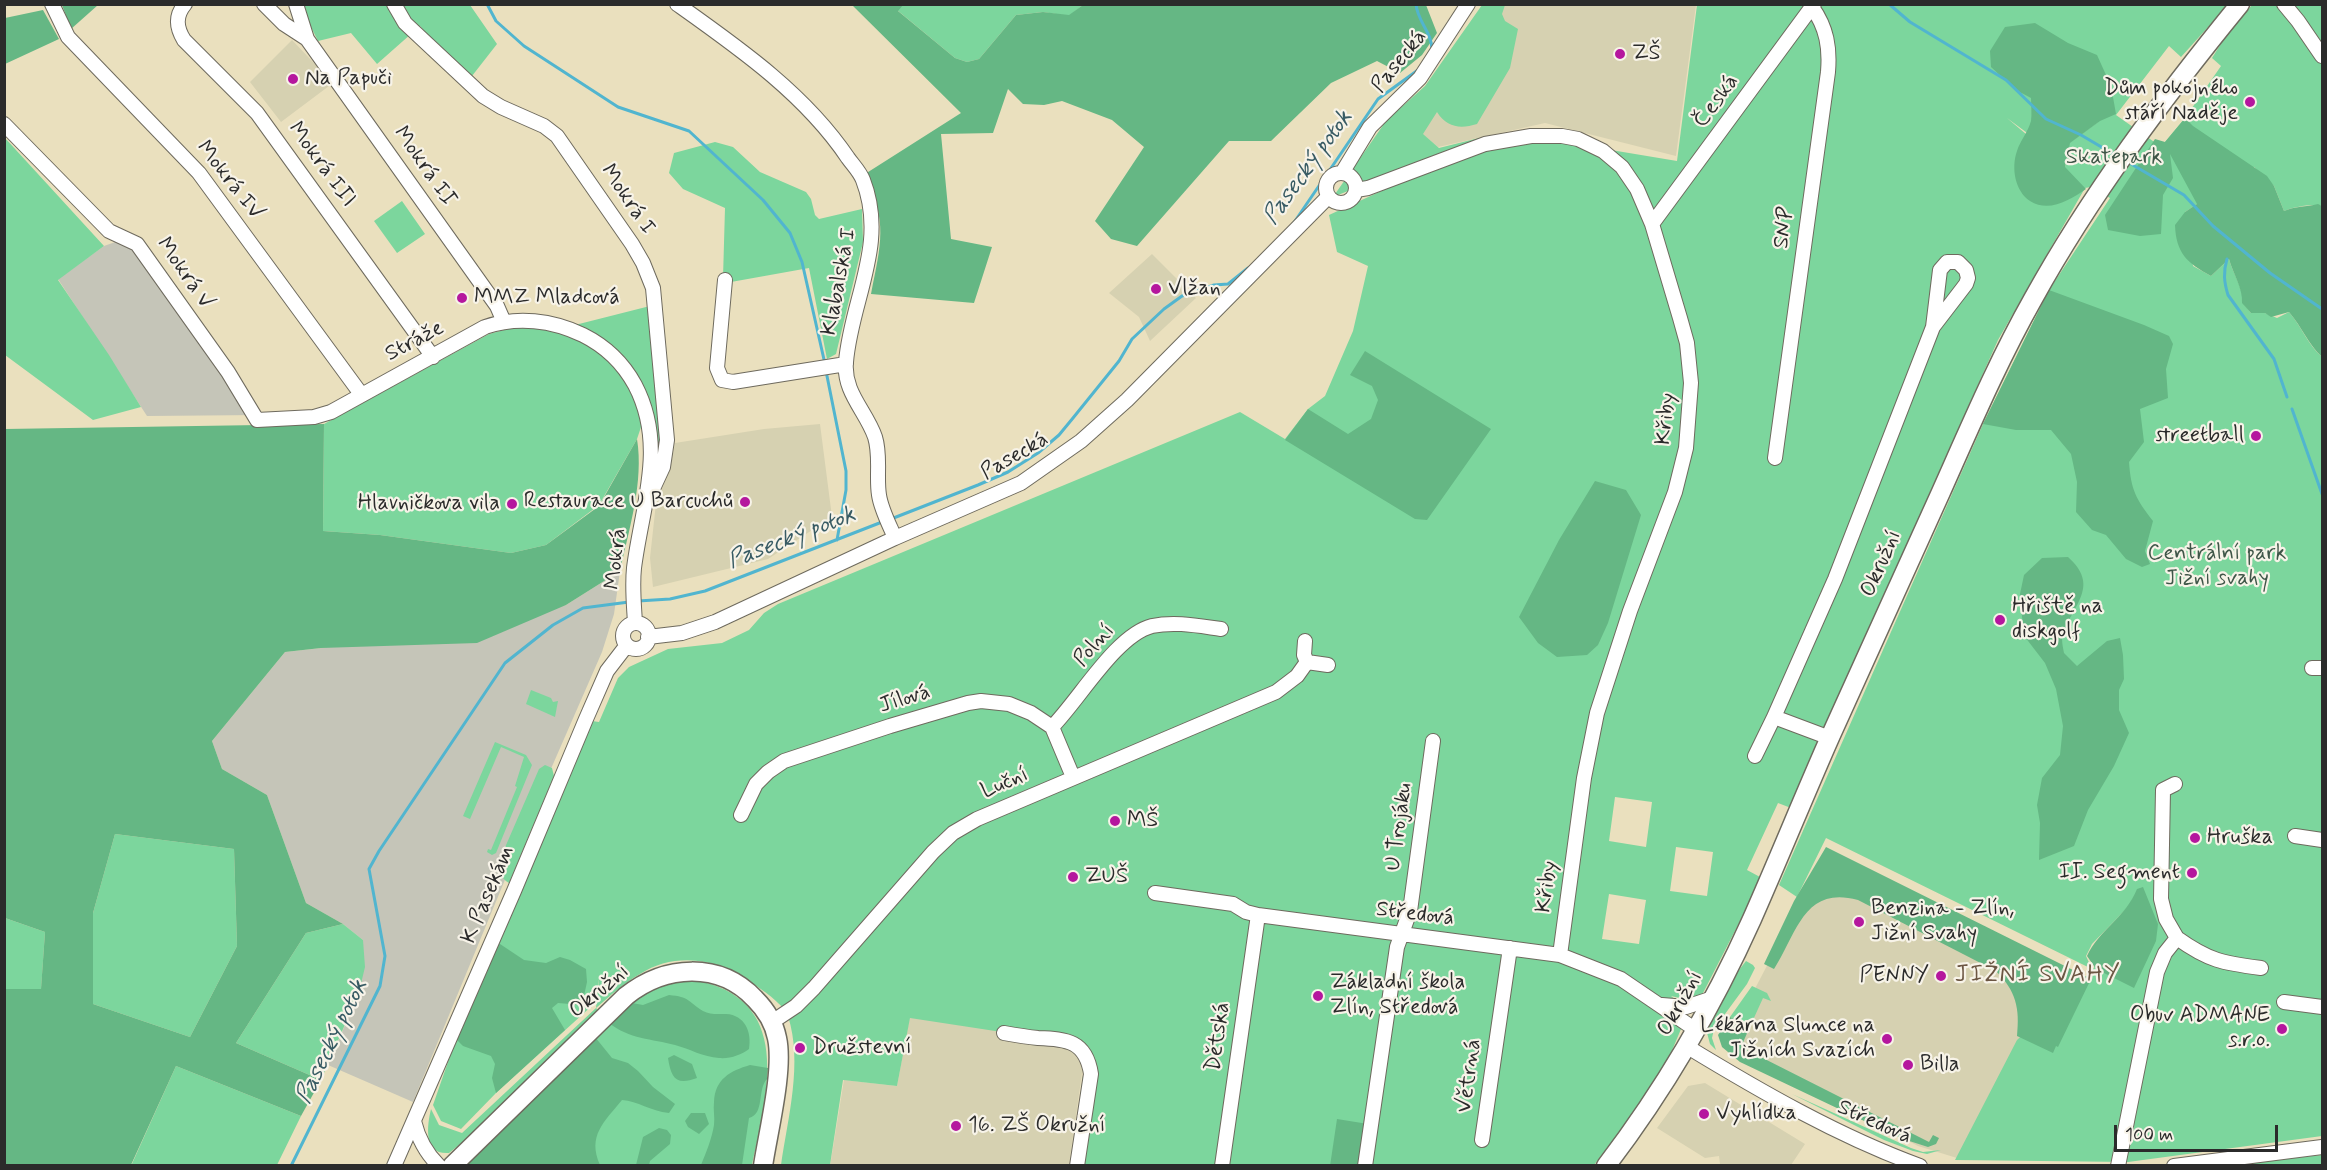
<!DOCTYPE html>
<html>
<head>
<meta charset="utf-8">
<style>
  body { margin:0 }
  #map { position:relative; width:2327px; height:1170px; overflow:hidden; background:#eae0be; font-family:Mynerve,sans-serif }
  canvas { display:block }
  .frame { position:absolute; inset:0; border:6px solid #2b2b2b; pointer-events:none }
  .scale { position:absolute; left:2114px; top:1125px; width:164px; height:27px; box-sizing:border-box; border:3px solid #2b2b2b; border-top:0; padding-left:8px; font-size:18px; line-height:21px; white-space:nowrap; color:#2b2b2b; -webkit-text-stroke:4px #f7f3e8; paint-order:stroke }
</style>
</head>
<body>
<div id="map">
<canvas width="2327" height="1170"></canvas>
<div class="frame"></div>
<div class="scale">100 m</div>
</div>
<script>
const c = document.querySelector('canvas').getContext('2d');
c.lineJoin = 'round';
function paint(path, color) { c.fillStyle = color; c.fill(path, 'evenodd'); }
function strokePath(path, color, width, dash) { c.strokeStyle = color; c.lineWidth = width; c.lineCap = dash ? 'butt' : 'round'; c.setLineDash(dash || []); c.stroke(path); }
function drawText(font, color, halo, rows, align = 'center') {
  c.font = font + ' Mynerve,sans-serif'; c.lineWidth = 4.5; c.setLineDash([]); c.textBaseline = 'middle'; c.strokeStyle = halo; c.fillStyle = color; for (const [text, x, y, turn = 0] of rows) {
    c.save(); c.translate(x, y); c.rotate((+turn || 0) * Math.PI / 180); c.textAlign = isNaN(turn) ? turn : align; if (halo) c.strokeText(text, 0, 0); c.fillText(text, 0, 0); c.restore();
  }
}
const built = new Path2D(`
  M1493,5H1696L1676,156L1545,123L1438,147L1420,132Z
  M292,40L333,83L281,122L250,82Z
  M1152,254L1196,298L1150,341L1139,317L1109,293Z
  M820,424L832,517L768,559L653,587L650,558L656,503L670,470L675,443L764,429Z
  M1818,868L2067,993L1957,1158L1918,1146L1732,1050L1736,1025Z
  M910,1016L1086,1045L1069,1165L830,1166L844,1080L897,1086Z
  M1705,1083L1805,1144L1791,1165H1717L1720,1164L1719,1156L1705,1158L1657,1128L1688,1086Z`);
const industrial = new Path2D(`
  M135,235L261,415L147,416L58,279L104,246Z
  M620,571L614,614L602,652L550,771L413,1102L328,1065L359,992L363,940L343,924L306,903L267,795L222,769L212,741L285,652L321,648L566,605Z`);
const green = new Path2D(`
  M903,4L1083,5L1069,16L1043,12L1016,15L979,59L967,62L955,58L897,10Z
  M304,5H470L497,44L472,76L431,39L420,26L377,64L351,33L318,41L308,21Z
  M1482,5H1505L1502,14L1505,21L1518,29L1510,68L1477,124C1461,129 1447,128 1437,112L1423,134L1439,148L1483,137L1333,197L1386,121L1425,86Z
  M1697,5H2228L2181,57L2169,46L2116,115L2167,151L2165,142L2185,118L2221,66L2212,58L2227,34L2252,5H2322V206C2314,203 2293,207 2284,211L2274,186L2254,167L2185,212L2193,266L2211,276L2229,259C2233,274 2243,287 2243,303L2251,313H2265L2277,318L2289,312C2302,327 2308,345 2322,357V1136L2128,1162L1955,1160L2017,1040L2092,971L2139,889L2128,907L2092,944L2086,956L2092,969L1826,838L1797,897L1779,885L1983,424L2049,290L2110,198L2091,187L2085,188L1998,340L1871,624L1791,808L1778,803L1747,870L1760,877L1756,890L1703,993L1692,1001L1671,996L1689,1010L1668,1060L1641,1104L1594,1165H1071L1087,1046L1080,1041L1041,1038L910,1018L897,1086L843,1080L830,1165H781C788,1117 803,1063 788,1016C785,1006 764,991 755,985C723,960 677,950 640,974C624,983 610,996 596,1008L599,978L595,1003L496,1093L461,1129L441,1121L433,1105L456,1039L592,721L599,722L618,678L629,667L668,649L722,643L749,630L764,613L778,604L1240,412L1285,439L1308,409L1325,396L1353,331L1368,266L1337,252L1329,215L1484,144L1569,143L1677,161ZM2007,118L2042,144L2098,122L2069,143L2065,167ZM1615,797L1652,802L1646,847L1609,841ZM1676,847L1713,852L1707,896L1670,891ZM1609,894L1646,900L1639,944L1602,939Z
  M5,138L104,246L58,280L109,355L141,407L93,420L5,355Z
  M715,142L733,147L760,172L806,192L811,199L815,215L819,219L862,209L863,242L836,354L827,359L809,268L731,282L723,278L725,208L683,189L669,173L674,153Z
  M402,201L425,234L397,253L374,221Z
  M650,306L663,446L658,470L634,375L575,325Z
  M519,326L541,327L587,342L621,371L644,418L637,439L599,505L546,545L511,553L380,535L323,531L324,424L489,334Z
  M531,690L551,698L553,702L558,701L555,717L526,704Z
  M495,742L526,755L532,765L496,853L492,855L487,852L488,849L491,850L517,787L515,786L524,757L501,747L470,819L463,816Z
  M545,765L552,768L554,776L509,883C500,878 498,868 500,859L539,769Z
  M115,834L234,849L237,946L190,1037L93,1004V913Z
  M5,918L45,932L41,990L5,989Z
  M343,924L363,940L365,967L359,992L321,1080L236,1043L306,933Z
  M1746,961L1753,965L1755,968L1747,984L1714,1029L1712,1038L1716,1050L1710,1044L1706,1029L1732,979Z
  M693,980C794,997 768,1092 752,1165L466,1166L624,1009C648,991 663,982 693,980Z
  M1752,986L1767,993L1771,1001L1763,998L1748,1031L1736,1019L1730,1017Z
  M596,1008L598,1010L469,1137L449,1153C423,1155 427,1126 431,1109L439,1125L462,1133Z
  M176,1066L301,1116L277,1165L131,1166Z
  M1792,1094L1911,1148L1923,1152L1941,1150L1927,1154L1913,1151L1884,1140Z
  M2322,1155V1165H2249L2256,1162Z`);
const forest = new Path2D(`
  M62,5H98L71,29Z
  M852,5H903L898,11L955,58L967,62L979,59L1016,15L1043,12L1069,15L1083,5H1426L1437,33L1422,55L1400,73L1377,61L1331,83L1271,141H1229L1137,246L1111,239L1095,221L1144,147L1112,120L1062,101L1044,105L1023,104L1008,89L993,133L941,134L951,239L992,247L974,303L871,294C881,243 888,223 865,174L961,113Z
  M43,10L59,39L5,64V18Z
  M2035,23L2068,43L2097,55L2111,86L2116,114L2100,121L2070,143L2065,167L2086,189C2070,200 2049,213 2030,201C2015,191 2011,168 2017,151C2020,141 2028,132 2031,121C2032,114 2031,105 2031,98L2016,90L1991,67L1990,51L2005,27Z
  M2185,118L2193,126L2267,176L2274,186L2284,211C2295,206 2306,207 2318,204L2322,206V357C2308,344 2302,327 2289,312L2271,317L2265,313H2251L2242,303C2243,288 2233,274 2229,259L2211,276C2187,263 2176,253 2175,225L2185,212L2197,204L2170,154L2173,178L2163,195L2161,234L2140,236L2108,230L2105,215L2155,139L2165,142Z
  M2049,290L2144,325L2169,336L2173,344L2166,369L2168,398L2140,409L2144,442L2129,462C2131,490 2136,499 2153,521L2145,551L2150,564L2142,567L2126,559L2106,535L2092,530L2076,512L2077,482L2071,454L2051,430H2016L1983,424Z
  M1365,351L1491,429L1427,520L1415,519L1285,440L1308,409L1348,434L1371,419L1378,400L1372,386L1350,375Z
  M324,424L323,531L380,535L511,553L546,545L599,506L637,439C644,482 629,529 620,571L566,605L477,643L321,648L285,652L212,741L222,769L267,795L306,903L343,924L306,933L236,1043L321,1080L301,1116L176,1066L131,1165H5V989H41L45,932L5,918V429ZM115,834L234,849L237,946L190,1037L93,1004V913Z
  M1595,481L1626,490L1641,515L1608,623L1598,645L1587,655L1557,657L1538,643L1519,617L1559,540Z
  M2068,557C2100,586 2074,603 2063,634C2061,640 2063,647 2064,653L2077,666L2107,641L2120,638L2123,655L2124,679L2119,690V710L2129,733L2114,766L2088,810L2074,846L2039,860L2040,823L2037,805L2042,778L2060,755L2063,726L2056,689L2045,663L2025,637L2022,617L2020,594L2024,575L2042,558Z
  M1826,847L2091,979L2058,1047L2056,1046L2053,1053L2017,1036C2020,1008 2016,991 1996,971L1858,900C1804,885 1797,933 1774,969L1764,964L1794,901Z
  M2143,887L2158,924L2156,941L2134,988L2096,969L2087,956C2099,930 2126,917 2137,889Z
  M497,942L524,960L546,963L560,957L570,960L586,969L587,982L582,1005L558,1003L552,1008L565,1030L496,1093L492,1078L495,1064L491,1056L463,1046L456,1039Z
  M669,995C690,997 687,1001 703,1011C710,1015 718,1014 726,1014C745,1015 752,1032 749,1049C741,1055 730,1059 719,1058C703,1057 690,1049 675,1045C652,1039 629,1039 609,1023L632,1003L643,1005Z
  M1730,1017L1736,1019L1748,1031L1741,1047L1929,1142L1933,1135L1939,1138L1936,1144L1928,1147L1900,1138L1740,1062L1722,1047L1718,1035Z
  M595,1037L612,1058L628,1063L638,1071L653,1087L675,1104L669,1113C650,1111 638,1101 622,1100C604,1122 587,1136 600,1165L466,1166Z
  M674,1055L692,1064L697,1078C676,1086 671,1078 668,1058Z
  M750,1065L768,1068L767,1079C757,1089 765,1114 749,1118L742,1165H701C706,1153 712,1138 714,1125C715,1117 713,1110 714,1102C715,1079 730,1071 750,1065Z
  M691,1113H705L709,1124L699,1134L688,1127L685,1121Z
  M1337,1119L1368,1124L1362,1165L1330,1166Z
  M659,1128L667,1130L671,1135L670,1144L650,1161L649,1165H636L643,1137Z`);
const stream = new Path2D(`
  M487,4L496,21L524,46L618,107L689,131L763,200L790,233L802,262L825,364
  M1416,4C1417,21 1432,32 1432,50
  M1889,4L1910,22L2006,80L2046,119L2081,135L2115,155
  M2126,161L2184,195L2213,226L2270,273L2322,309
  M1293,224L1378,99L1418,70
  M2227,259C2223,272 2224,282 2228,295L2274,359L2287,397
  M826,371L846,471V490L837,540
  M2292,409L2322,494
  M891,519L978,485L1008,472L1038,453L1059,435L1073,418L1119,361L1132,339L1164,309L1182,296L1214,285L1228,284L1248,268
  M638,601L670,599L705,591L882,522
  M291,1166L380,986L385,956L369,869L379,851L505,663L553,625L583,608L629,602`);
const street = new Path2D(`
  M52,4L68,37L199,173L361,394
  M185,4C175,16 176,27 184,40L257,113L433,357
  M264,4L284,24L307,39
  M296,4L307,39L497,306L504,322
  M394,4L405,23L483,96L501,107L544,126L557,136L632,244L643,263L653,288L667,440L663,467L651,493
  M677,4C739,48 805,94 848,158C853,165 860,172 863,180C888,244 851,300 846,362C843,392 866,411 875,437C881,456 876,476 879,495C881,509 889,524 895,538
  M2284,4L2298,21L2322,56
  M4,124L109,231L137,244L228,372L257,420L314,417L331,412L485,327C517,316 552,320 583,335C605,346 623,363 635,385C667,446 642,505 634,568C632,587 634,605 635,623
  M1342,173L1370,127L1420,78L1468,4
  M1326 188a15 15 0 1 1 30 0a15 15 0 1 1-30 0Z
  M1356,190L1368,188L1485,144L1531,136H1562L1578,139L1603,151L1622,167L1637,189L1652,224L1680,318L1687,343L1691,383L1686,448L1675,492L1630,611L1597,713L1584,778L1560,955
  M1652,224L1814,4
  M725,280L717,368L722,380L733,382L846,364
  M1775,458L1828,72C1830,48 1827,28 1812,7
  M623 636a13 13 0 1 1 26 0a13 13 0 1 1-26 0Z
  M648,637L682,633L715,622L895,538L1021,483L1081,441L1127,400L1328,197
  M1305,641L1304,655L1307,662
  M1307,662L1328,665
  M2312,668H2322
  M1052,727C1079,700 1116,635 1152,626C1175,621 1199,626 1221,629
  M1830,738L1774,717L1835,579L1933,327L1940,270L1947,262H1958L1966,270L1968,278L1966,284L1933,327
  M1755,756L1774,717
  M741,815L756,784L768,772L784,761L890,726L968,703L981,701L1009,704L1031,713L1052,727L1073,777
  M2295,836L2322,840
  M1155,893L1233,904L1246,912L1258,915L1560,955L1621,979L1696,1030
  M2177,938C2209,961 2223,963 2261,968
  M2284,1002L2322,1007
  M1662,1005L1686,1007L1713,998
  M772,1022L796,1006L814,988L933,852L953,833L977,819L1276,692L1297,676L1307,662
  M1004,1033C1015,1035 1027,1037 1038,1038C1067,1039 1086,1041 1091,1074L1077,1166
  M1686,1046C1760,1091 1838,1136 1920,1166
  M414,1121C418,1138 426,1153 439,1166
  M1482,1140L1510,948
  M394,1166L514,891L586,719L607,671L627,645
  M1222,1166L1258,915
  M1365,1166L1397,947L1410,911L1433,741
  M2118,1166L2157,972L2165,953L2177,938L2166,919L2161,899L2163,790L2175,784
  M2174,1166L2322,1147`);
const secondary = new Path2D(`
  M452,1166L626,996C665,965 719,961 755,999C766,1010 774,1023 777,1038C784,1070 768,1132 763,1166
  M1606,1166C1664,1090 1713,1006 1752,919C1779,858 1804,796 1831,735C1867,654 1904,573 1941,492C1970,427 1998,361 2033,299C2091,194 2164,97 2240,4`);
const markers = [
  [1620,54,6,"#b5179e"],
  [293,79,6,"#b5179e"],
  [2250,102,6,"#b5179e"],
  [1156,289,6,"#b5179e"],
  [462,298,6,"#b5179e"],
  [2256,436,6,"#b5179e"],
  [745,502,6,"#b5179e"],
  [512,504,6,"#b5179e"],
  [2000,620,6,"#b5179e"],
  [1115,821,6,"#b5179e"],
  [2195,838,6,"#b5179e"],
  [2192,873,6,"#b5179e"],
  [1073,877,6,"#b5179e"],
  [1859,922,6,"#b5179e"],
  [1941,976,6,"#b5179e"],
  [1318,996,6,"#b5179e"],
  [2282,1029,6,"#b5179e"],
  [1887,1039,6,"#b5179e"],
  [800,1048,6,"#b5179e"],
  [1908,1065,6,"#b5179e"],
  [1704,1114,6,"#b5179e"],
  [956,1126,6,"#b5179e"]
];
const poiNames = [
  ["ZŠ",1632,54],
  ["Na Papuči",305,79],
  ["Dům pokojného",2238,89,"right"],
  ["stáří Naděje",2238,114,"right"],
  ["Vlžan",1168,289],
  ["MMZ Mladcová",474,298],
  ["streetball",2244,436,"right"],
  ["Restaurace U Barcuchů",733,502,"right"],
  ["Hlavničkova vila",500,504,"right"],
  ["Hřiště na",2012,607],
  ["diskgolf",2012,632],
  ["MŠ",1127,821],
  ["Hruška",2207,838],
  ["II. Segment",2180,873,"right"],
  ["ZUŠ",1085,877],
  ["Benzina - Zlín,",1871,909],
  ["Jižní Svahy",1871,934],
  ["PENNY",1929,976,"right"],
  ["Základní škola",1330,983],
  ["Zlín, Středová",1330,1008],
  ["Obuv ADMANE",2270,1016,"right"],
  ["s.r.o.",2270,1041,"right"],
  ["Lékárna Slunce na",1875,1026,"right"],
  ["Jižních Svazích",1875,1051,"right"],
  ["Družstevní",812,1048],
  ["Billa",1920,1065],
  ["Vyhlídka",1716,1114],
  ["16. ZŠ Okružní",968,1126]
];
const streetNames = [
  ["Pasecká",1400,62,-51],
  ["Česká",1717,102,-54],
  ["Mokrá III",321,165,54],
  ["Mokrá II",424,167,55],
  ["Mokrá IV",229,181,52],
  ["Mokrá I",627,200,56],
  ["SNP",1785,228,-82],
  ["Mokrá V",184,274,55],
  ["Klabalská I",840,282,-79],
  ["Stráže",415,342,-28],
  ["Křiby",1667,419,-84],
  ["Pasecká",1015,457,-30],
  ["Mokrá",617,559,-84],
  ["Okružní",1882,564,-66],
  ["Polní",1095,646,-48],
  ["Jílová",905,700,-17],
  ["Luční",1005,784,-23],
  ["U Trojáku",1400,827,-82],
  ["Křiby",1548,887,-82],
  ["K Pasekám",489,895,-67],
  ["Středová",1415,915,7],
  ["Okružní",600,992,-40],
  ["Okružní",1681,1004,-61],
  ["Dětská",1219,1037,-82],
  ["Větrná",1470,1076,-82],
  ["Středová",1874,1123,24]
];
const parkNames = [
  ["Skatepark",2114,158],
  ["Centrální park",2217,554],
  ["Jižní svahy",2217,579]
];
const waterNames = [
  ["Pasecký potok",1309,168,-54],
  ["Pasecký potok",792,539,-21],
  ["Pasecký potok",333,1042,-64]
];
const neighbourhoodNames = [
  ["JIŽNÍ SVAHY",2038,976]
];
paint(built, '#d6d1b1');
paint(industrial, '#c5c5b8');
paint(green, '#7cd69d');
paint(forest, '#65b784');
strokePath(stream, '#51b5cf', 3);
strokePath(street, '#6e6a5e', 16);
strokePath(secondary, '#6e6a5e', 21);
strokePath(street, '#fff', 14);
strokePath(secondary, '#fff', 18);
for (const [x, y, r, color] of markers) { const dot = new Path2D(); dot.arc(x, y, r, 0, 2 * Math.PI); c.fillStyle = color; c.fill(dot); strokePath(dot, '#f7f3e8', 2); }
drawText('22px', '#2b2b2b', '#f7f3e8', poiNames, 'left');
drawText('22px', '#2b2b2b', '#f7f3e8', streetNames);
drawText('22px', '#3f5648', '#f7f3e8', parkNames);
drawText('italic 24px', '#385b64', '#f7f3e8', waterNames);
c.letterSpacing = '1.5px';
drawText('24px', '#6c5643', '#f7f3e8', neighbourhoodNames);
c.letterSpacing = '0px';
</script>
</body>
</html>
